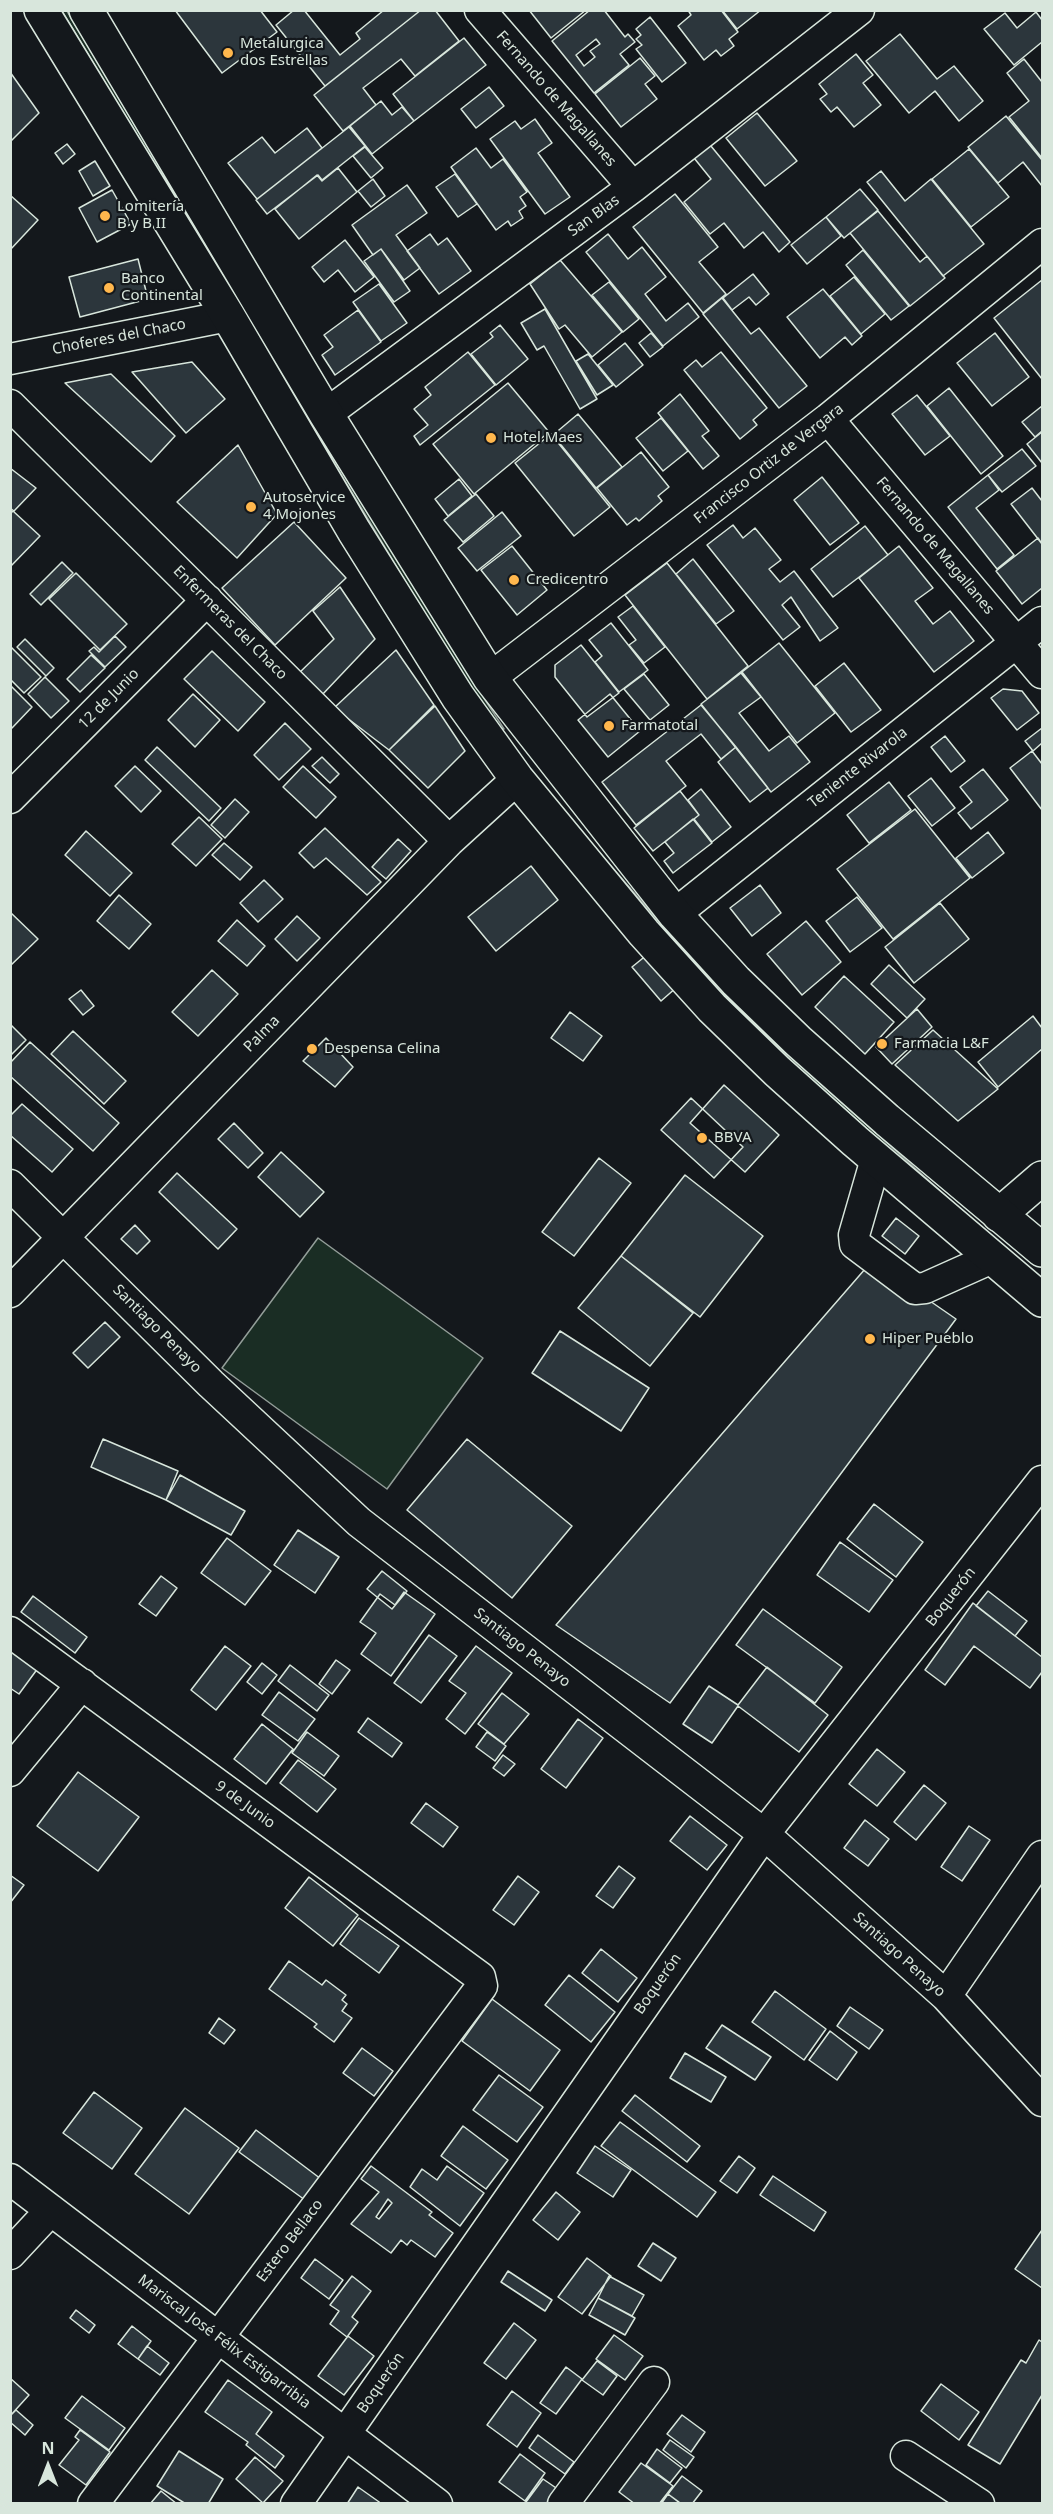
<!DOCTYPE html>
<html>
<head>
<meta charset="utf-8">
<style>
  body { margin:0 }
  #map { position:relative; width:1053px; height:2514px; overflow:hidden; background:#14181c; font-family:"Noto Sans",sans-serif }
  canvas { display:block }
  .frame { position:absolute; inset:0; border:12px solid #d8e6dc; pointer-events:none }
  .north { position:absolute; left:18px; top:2436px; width:60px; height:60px; -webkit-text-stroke:4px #14181c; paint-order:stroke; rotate:0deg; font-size:16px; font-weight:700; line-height:24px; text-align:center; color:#d8e6dc }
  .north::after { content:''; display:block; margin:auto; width:21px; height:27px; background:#d8e6dc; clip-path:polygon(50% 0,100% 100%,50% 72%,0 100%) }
</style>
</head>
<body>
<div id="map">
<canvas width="1053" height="2514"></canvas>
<div class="frame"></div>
<div class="north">N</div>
</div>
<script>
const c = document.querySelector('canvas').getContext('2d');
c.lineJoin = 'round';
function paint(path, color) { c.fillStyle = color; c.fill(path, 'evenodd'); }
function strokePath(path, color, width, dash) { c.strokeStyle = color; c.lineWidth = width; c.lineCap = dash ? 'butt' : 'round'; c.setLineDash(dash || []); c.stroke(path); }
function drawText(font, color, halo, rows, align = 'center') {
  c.font = font + ' "Noto Sans",sans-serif'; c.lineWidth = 4.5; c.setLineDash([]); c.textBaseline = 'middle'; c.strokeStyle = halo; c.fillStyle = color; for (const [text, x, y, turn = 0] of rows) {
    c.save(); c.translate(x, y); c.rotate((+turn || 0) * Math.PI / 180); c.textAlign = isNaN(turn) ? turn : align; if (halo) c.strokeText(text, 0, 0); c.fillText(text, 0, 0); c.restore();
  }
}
const green = new Path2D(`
  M62,11H67L452,649L504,729H500L448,652Z
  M561,808L668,932L763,1032L954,1203L951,1204L761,1035L665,935Z
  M318,1238L483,1358L387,1489L222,1368Z`);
const building = new Path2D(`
  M175,10H260L277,32L222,73Z
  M294,10H304L340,55L360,39L356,33L384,10H421L325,86L276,25Z
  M421,10H435L459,41L415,76L401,59L363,88L376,105L343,131L314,95Z
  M529,10H586L551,38Z
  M590,10H604L625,37L628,34L635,42L620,54L629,65L594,93L552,41ZM596,39L600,44L590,51L595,57L584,66L576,55Z
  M688,10H721L738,32L729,39L734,46L721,56L716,50L704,60L678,26L691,15Z
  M722,10H761L737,29Z
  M1036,12L1042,20V42L1014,65L984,29L1005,13L1017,28Z
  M650,17L686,63L662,82L636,49L642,45L636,39L641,35L636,29Z
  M900,34L937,79L954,66L983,101L959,121L935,91L909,113L866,61Z
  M464,38L486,65L414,121L393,94Z
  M856,54L873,75L863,83L881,105L854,127L837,107L831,112L820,99L827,94L819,84Z
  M640,58L655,76L645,84L657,99L621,127L595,94Z
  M1024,59L1042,82V158L1009,117L1029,101L1007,73Z
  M10,72L39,113L10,142Z
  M489,87L504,106L476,128L461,109Z
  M381,101L392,115L402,107L414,121L372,154L350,126Z
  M757,113L797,161L765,186L726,138Z
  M1006,116L1042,160V186L1023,162L998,183L968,147Z
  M535,119L552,143L538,153L570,197L545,214L490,139L515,121L521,129Z
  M349,127L365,146L322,180L318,175L267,214L256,200Z
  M307,128L322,148L257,199L228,163L262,137L275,153Z
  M706,140L790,242L779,252L763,232L744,248L724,223L710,234L684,202L711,179L690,153Z
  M67,144L75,154L63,164L55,153Z
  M365,147L383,168L371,178L353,156Z
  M476,148L491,168L503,159L527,192L520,197L526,206L519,211L523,218L511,226L508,221L496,230L451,167Z
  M969,149L1009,197L971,227L932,179Z
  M95,161L110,186L93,196L79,171Z
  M338,168L357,192L299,239L275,209L317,175L322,181Z
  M881,171L905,201L931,179L984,244L943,276L867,182Z
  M455,174L477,204L458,217L436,187Z
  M373,179L385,196L371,207L358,191Z
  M407,185L427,213L396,235L420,268L404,280L381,249L373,255L352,225Z
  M860,189L878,210L844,238L826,217Z
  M112,190L131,224L97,242L79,208Z
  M675,194L718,247L699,262L726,294L703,313L633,227Z
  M10,195L38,220L10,250Z
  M878,211L920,262L927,256L945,278L910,306L850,233Z
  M826,217L841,236L807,264L791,245Z
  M430,234L438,245L447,238L471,271L439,294L407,251Z
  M608,234L628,259L642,247L666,277L645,294L666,321L688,303L699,317L663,346L586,252Z
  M345,240L374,277L355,292L338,270L324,282L312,267Z
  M381,249L410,291L394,302L364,261Z
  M863,250L909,306L891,320L846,265Z
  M138,259L148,299L80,317L69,277Z
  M560,260L622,332L592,357L565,325L559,329L530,284Z
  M753,274L769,294L756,305L749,297L732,310L723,298Z
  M854,277L885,314L861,334L830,296Z
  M1042,280V379L994,318Z
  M609,282L639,319L623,332L592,295Z
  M379,284L407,323L381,341L353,302Z
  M823,289L862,336L852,345L845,337L820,358L787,317Z
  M722,298L751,334L759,328L807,386L779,408L703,314Z
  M545,309L597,399L580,409L544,346L537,350L521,323Z
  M358,310L381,342L335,375L322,355L333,347L324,335Z
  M500,325L528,359L496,385L471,354L493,337L490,333Z
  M651,333L663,347L650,357L639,343Z
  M995,333L1029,377L992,406L957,363Z
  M625,343L643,365L616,387L598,365Z
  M468,352L495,385L420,445L414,436L428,425L414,409L431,395L425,387Z
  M721,352L767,408L753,420L757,425L740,439L684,370L696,360L702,367Z
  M588,354L613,385L597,395L576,361Z
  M192,362L225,399L186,433L132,372Z
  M111,374L175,436L151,462L65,383Z
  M508,383L549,432L474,494L433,444Z
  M949,388L1003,456L981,474L927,406Z
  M680,394L709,431L702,436L719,456L703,469L658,413Z
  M917,395L950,436L925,455L892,414Z
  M1042,406V431L1035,437L1022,422Z
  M578,414L622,467L596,488L553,435Z
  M661,418L688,451L663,471L636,438Z
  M1042,432V463L1027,444Z
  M551,434L610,507L574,536L515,463Z
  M238,445L277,514L237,558L177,502Z
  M1022,449L1036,466L1002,492L988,475Z
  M641,452L669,487L658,496L662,501L639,521L636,518L627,525L597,488Z
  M10,468L36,488L14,511L10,508Z
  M988,475L999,490L976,508L1014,555L997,569L948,507Z
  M822,477L859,523L830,545L794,500Z
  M459,479L472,496L448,516L435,499Z
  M1032,488L1042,501V544L1011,504Z
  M476,494L494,516L463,542L444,520Z
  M13,511L40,536L10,567V514Z
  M502,512L521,536L477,571L458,548Z
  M294,522L346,578L275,645L222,588Z
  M733,525L743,538L755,528L781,560L769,569L780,582L794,571L838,628L820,641L791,597L782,605L800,627L783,640L707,545Z
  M865,526L888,555L833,597L811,569Z
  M1038,538L1042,544V588L1022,604L996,571Z
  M512,546L547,590L517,615L481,570Z
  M899,546L933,588L915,601L933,624L950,611L974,641L934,672L859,578Z
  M693,559L734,611L716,624L676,574Z
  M62,562L73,573L41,605L30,594Z
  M667,563L748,666L707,699L625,595Z
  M76,573L127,624L100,650L49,599Z
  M340,587L375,639L321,696L296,676L334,639L313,611Z
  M633,606L665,647L644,663L629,645L636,640L618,617Z
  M611,623L648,670L619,692L595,662L602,656L589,640Z
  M115,636L126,647L105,667L89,651L94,647L99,652Z
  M25,639L54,668L46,676L17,647Z
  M779,643L835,713L797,743L742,672Z
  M581,645L619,693L587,717L555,677V665Z
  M10,646L41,677L24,693L10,679Z
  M396,650L434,705L389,750L334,708Z
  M212,651L265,702L238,731L184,679Z
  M91,655L105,668L80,692L67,679Z
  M844,663L881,710L851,732L815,686Z
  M741,673L761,697L739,713L769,751L789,736L810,762L771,792L701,704Z
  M644,674L669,705L650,720L624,689Z
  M45,677L69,701L51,718L28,694Z
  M10,685L32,707L12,728L10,726Z
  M1003,689L1022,691L1039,713L1017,730L991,698Z
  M193,694L220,720L195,747L168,720Z
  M610,694L640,731L608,757L578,720Z
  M701,705L736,747L721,759L701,734L666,761L686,786L636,825L602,782Z
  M435,706L465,751L428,788L389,750Z
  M285,723L311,749L279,780L254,755Z
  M1042,728V743L1033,751L1025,741Z
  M945,736L965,761L951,772L931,747Z
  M157,747L221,808L209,821L145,760Z
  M736,747L768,788L750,802L718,762Z
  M1032,751L1042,764V810L1010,768Z
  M322,757L339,774L330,783L312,766Z
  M135,766L161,791L141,812L115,786Z
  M303,766L336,797L316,818L283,787Z
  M983,769L1008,800L971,829L958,813L972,802L960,787Z
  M931,778L955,808L932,826L908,796Z
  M889,782L911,810L869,843L847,815Z
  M701,789L731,827L712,842L694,819L699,815L688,800Z
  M680,791L699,815L653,851L634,828Z
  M235,799L249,812L225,838L211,825Z
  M915,809L970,878L893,939L837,869Z
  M199,817L222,839L196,866L172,844Z
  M693,819L712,843L673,873L664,861L674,853L665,842Z
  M325,828L381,882L367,895L326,858L314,868L299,853Z
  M86,831L132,873L110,896L65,855Z
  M988,832L1004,853L972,878L956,858Z
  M398,839L411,851L386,879L372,867Z
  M224,843L252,867L240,880L212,855Z
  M531,866L558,900L496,951L468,917Z
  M264,880L283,899L258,922L240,903Z
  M760,885L781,913L752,936L730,908Z
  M119,895L151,924L129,949L97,921Z
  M857,897L882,928L850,952L826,921Z
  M940,903L969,939L914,983L885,947Z
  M10,912L38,939L10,966Z
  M297,916L320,938L297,961L275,939Z
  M237,920L265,946L247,966L218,941Z
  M806,921L841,962L802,995L767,954Z
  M648,954L677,987L661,1001L632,967Z
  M889,965L925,999L907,1018L871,984Z
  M212,970L238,994L198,1036L172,1012Z
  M844,976L894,1022L865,1054L815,1007Z
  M81,990L94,1006L83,1015L69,999Z
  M917,1009L932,1027L892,1064L876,1047Z
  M570,1012L602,1036L583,1061L551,1038Z
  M1033,1016L1042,1028V1049L998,1087L978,1062Z
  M10,1024L26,1040L10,1056Z
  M933,1030L998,1089L958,1121L895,1065Z
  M73,1031L126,1081L104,1104L51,1054Z
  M326,1038L353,1067L335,1087L303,1061Z
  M30,1042L119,1123L93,1151L10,1076V1063Z
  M724,1085L779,1135L745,1172L690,1123Z
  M691,1098L743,1147L714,1178L661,1130Z
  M22,1104L73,1149L52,1172L10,1135V1116Z
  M234,1123L263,1153L248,1168L218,1139Z
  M281,1152L324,1192L300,1217L258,1177Z
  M599,1158L631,1183L574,1256L542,1232Z
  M177,1173L237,1229L218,1249L159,1192Z
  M685,1175L763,1236L700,1317L621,1256Z
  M896,1218L919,1236L905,1254L882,1236Z
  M135,1225L150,1241L137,1254L121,1239Z
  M621,1256L693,1313L650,1366L578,1308Z
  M872,1261L956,1319L670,1703L556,1625Z
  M105,1322L120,1337L88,1368L73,1353Z
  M560,1331L649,1388L621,1431L532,1373Z
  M103,1439L178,1471L166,1500L91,1467Z
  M467,1439L572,1526L512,1598L407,1510Z
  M180,1475L245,1511L231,1535L166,1500Z
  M874,1504L923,1542L896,1577L847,1539Z
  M298,1530L339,1557L315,1593L274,1565Z
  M227,1538L271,1571L245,1605L201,1573Z
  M840,1542L893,1580L869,1612L817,1575Z
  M382,1571L407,1591L392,1609L367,1589Z
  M161,1576L177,1588L156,1616L139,1604Z
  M988,1591L1027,1621L1015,1636L976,1606Z
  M404,1592L435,1614L391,1676L361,1654L376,1633L360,1622L380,1594L395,1605Z
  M33,1596L87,1637L75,1653L21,1612Z
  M973,1603L1042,1657V1672L1030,1688L974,1646L945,1685L925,1670Z
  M763,1609L842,1667L815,1703L736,1645Z
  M429,1635L457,1656L421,1703L394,1683Z
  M10,1642L41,1664L19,1694L10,1688Z
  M225,1646L251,1666L216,1710L191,1690Z
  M476,1646L512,1673L465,1734L446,1719L466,1693L449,1681Z
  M336,1660L350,1670L332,1694L319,1684Z
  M262,1663L277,1675L262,1694L247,1682Z
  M290,1665L329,1695L317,1711L278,1681Z
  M767,1667L828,1715L799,1752L738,1706L712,1743L683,1724L709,1686L738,1705Z
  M279,1692L315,1719L298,1741L262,1715Z
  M502,1693L529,1714L504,1744L478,1724Z
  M368,1718L402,1743L392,1757L358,1732Z
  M578,1719L603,1738L566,1788L541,1769Z
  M262,1724L293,1749L266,1784L234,1759Z
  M307,1732L339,1756L324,1776L292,1753Z
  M487,1732L506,1746L495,1761L476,1747Z
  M877,1749L905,1772L877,1806L849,1784Z
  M503,1755L515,1764L504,1776L493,1768Z
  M298,1760L336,1789L317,1812L280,1783Z
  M78,1772L139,1817L98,1871L37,1826Z
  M924,1785L946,1803L916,1840L894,1822Z
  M426,1803L458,1827L443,1847L411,1823Z
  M690,1816L727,1845L707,1870L670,1841Z
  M865,1820L889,1839L868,1866L844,1848Z
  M969,1826L990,1840L962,1881L941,1867Z
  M619,1866L635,1878L613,1908L596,1896Z
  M10,1875L24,1885L10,1903Z
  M518,1876L539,1892L514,1925L493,1910Z
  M309,1877L358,1915L333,1946L285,1908Z
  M359,1918L399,1946L379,1973L340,1944Z
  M601,1949L637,1978L618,2002L582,1973Z
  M289,1961L322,1985L326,1980L346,1995L342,2000L347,2004L342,2011L352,2018L334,2042L314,2027L317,2024L269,1989Z
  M569,1975L615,2012L591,2042L545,2005Z
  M775,1991L826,2029L804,2060L752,2022Z
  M492,1999L560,2050L530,2091L462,2041Z
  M850,2007L883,2030L869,2049L837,2026Z
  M219,2018L235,2030L224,2044L209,2033Z
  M722,2025L771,2057L755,2080L706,2048Z
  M830,2031L857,2052L837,2080L809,2060Z
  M362,2048L393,2071L374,2096L343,2073Z
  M685,2053L726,2077L711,2102L670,2078Z
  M499,2075L543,2107L517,2142L473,2110Z
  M94,2092L142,2128L112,2169L63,2133Z
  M635,2095L700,2146L687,2162L622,2111Z
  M185,2108L239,2148L189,2214L135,2174Z
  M620,2122L716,2192L697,2217L601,2146Z
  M463,2126L508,2160L486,2189L441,2156Z
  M256,2130L321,2179L305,2200L239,2152Z
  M595,2146L631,2170L613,2197L577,2173Z
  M739,2156L755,2168L737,2193L720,2181Z
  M371,2166L432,2212L429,2215L453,2233L435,2257L411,2240L407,2245L401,2240L391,2253L351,2224L379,2192L361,2179ZM388,2199L392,2203L379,2219L376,2217Z
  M447,2166L484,2193L460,2226L410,2187L422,2169L437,2180Z
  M773,2176L826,2212L814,2231L760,2195Z
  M556,2192L580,2212L558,2240L533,2220Z
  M1042,2230V2288L1015,2269Z
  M653,2243L676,2258L661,2281L638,2266Z
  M587,2258L611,2276L582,2314L558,2297Z
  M315,2259L343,2280L329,2299L301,2278Z
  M508,2271L552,2300L545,2311L501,2282Z
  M352,2276L371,2291L352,2317L358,2322L347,2337L330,2324L339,2311L330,2305Z
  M609,2276L644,2295L632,2316L598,2298Z
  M598,2298L635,2318L625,2335L589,2315Z
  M76,2310L95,2325L89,2333L70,2318Z
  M514,2323L536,2340L506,2379L484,2363Z
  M132,2326L151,2341L138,2359L118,2344Z
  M614,2335L643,2356L625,2380L596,2359Z
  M348,2336L374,2356L344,2395L318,2376Z
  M1039,2340L1042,2342V2395L1000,2464L968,2445L1021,2360L1026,2363Z
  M147,2346L169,2363L160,2375L138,2359Z
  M597,2361L617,2376L603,2395L582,2380Z
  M566,2367L582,2379L556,2414L540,2403Z
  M10,2378L29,2395L10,2416Z
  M228,2380L272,2412L256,2434L284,2456L275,2468L246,2445L248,2442L205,2412Z
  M941,2384L979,2412L959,2440L921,2411Z
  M512,2391L541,2413L517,2447L487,2425Z
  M82,2396L125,2428L109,2450L65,2418Z
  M16,2410L33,2425L25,2435L10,2422V2416Z
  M682,2415L705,2432L691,2452L667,2434Z
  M80,2430L110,2452L86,2485L59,2465L79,2440L75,2437Z
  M538,2435L574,2462L565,2474L529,2448Z
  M670,2440L694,2457L686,2468L663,2450Z
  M657,2449L682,2468L670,2483L646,2465Z
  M179,2451L223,2479L208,2504H186L157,2486Z
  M520,2454L545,2473L525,2501L499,2482Z
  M255,2457L283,2481L263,2503L236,2479Z
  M641,2463L673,2486L659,2504H635L619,2492Z
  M682,2476L702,2491L692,2504H681L668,2494Z
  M543,2479L562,2492L553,2504H528L526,2502Z
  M358,2487L382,2504H347Z
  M161,2491L177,2504H150Z
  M668,2494L679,2502L678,2504H661Z`);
const minor = new Path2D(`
  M480,10L633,187
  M10,359L228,316
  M10,405L449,841
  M326,414L633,187L859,10
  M828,419L1042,673
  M490,678L828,419L1042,244
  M10,798L207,600
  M675,914L1042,622
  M876,1159L854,1235L855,1244L915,1289L925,1288L992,1258
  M10,1185L211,1384L359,1522L764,1834L946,1996L1042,2101
  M10,1292L449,841L517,779
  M10,1632L480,1977L482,1986L93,2504
  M10,1771L82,1684
  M946,1996L1042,1856
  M10,2179L437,2504
  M10,2254L51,2210
  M906,2456L979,2504
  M296,2504L764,1834L1042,1481
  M563,2504L654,2382`);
const major = new Path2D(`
  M999,1215L1042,1178`);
const highway = new Path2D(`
  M41,10L228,316L354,531L458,697L517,779L644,933L712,1008L777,1071L855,1141L1042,1300
  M86,10L326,414L490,678L548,752L675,914L736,981L798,1041L887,1120L1042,1250`);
const markers = [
  [228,53,6,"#ffb74d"],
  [105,216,6,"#ffb74d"],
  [109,288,6,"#ffb74d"],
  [491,438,6,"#ffb74d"],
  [251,507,6,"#ffb74d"],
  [514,580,6,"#ffb74d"],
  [609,726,6,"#ffb74d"],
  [882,1044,6,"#ffb74d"],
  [312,1049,6,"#ffb74d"],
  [702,1138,6,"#ffb74d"],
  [870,1339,6,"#ffb74d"]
];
const poiNames = [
  ["Metalurgica",240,44],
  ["dos Estrellas",240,61],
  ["Lomitería",117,207],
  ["B y B II",117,224],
  ["Banco",121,279],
  ["Continental",121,296],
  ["Hotel Maes",503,438],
  ["Autoservice",263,498],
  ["4 Mojones",263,515],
  ["Credicentro",526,580],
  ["Farmatotal",621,726],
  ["Farmacia L&F",894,1044],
  ["Despensa Celina",324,1049],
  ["BBVA",714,1138],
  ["Hiper Pueblo",882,1339]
];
const streetNames = [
  ["Fernando de Magallanes",556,99,49],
  ["San Blas",594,216,-36],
  ["Choferes del Chaco",119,337,-11],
  ["Francisco Ortiz de Vergara",769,464,-38],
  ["Fernando de Magallanes",935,546,50],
  ["Enfermeras del Chaco",230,623,45],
  ["12 de Junio",109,699,-45],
  ["Teniente Rivarola",858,768,-38],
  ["Palma",262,1034,-46],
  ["Santiago Penayo",157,1329,45],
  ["Boquerón",951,1597,-52],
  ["Santiago Penayo",522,1648,38],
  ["9 de Junio",245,1805,36],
  ["Santiago Penayo",899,1955,42],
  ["Boquerón",658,1984,-55],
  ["Estero Bellaco",290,2241,-53],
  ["Mariscal José Félix Estigarribia",224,2342,37],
  ["Boquerón",381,2383,-55]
];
paint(green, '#1a2d24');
strokePath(green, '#939e99', 1.5);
paint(building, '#2c363c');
strokePath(building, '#d8e6dc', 1.5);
strokePath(minor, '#d8e6dc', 33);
strokePath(major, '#d8e6dc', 36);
strokePath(highway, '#d8e6dc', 36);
strokePath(minor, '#14181c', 30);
strokePath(major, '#14181c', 33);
strokePath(highway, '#14181c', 33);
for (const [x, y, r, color] of markers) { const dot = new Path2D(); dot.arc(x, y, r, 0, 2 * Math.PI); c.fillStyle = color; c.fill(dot); strokePath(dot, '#14181c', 2); }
drawText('15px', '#d8e6dc', '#14181c', poiNames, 'left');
drawText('15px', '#d8e6dc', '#14181c', streetNames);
</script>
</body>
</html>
